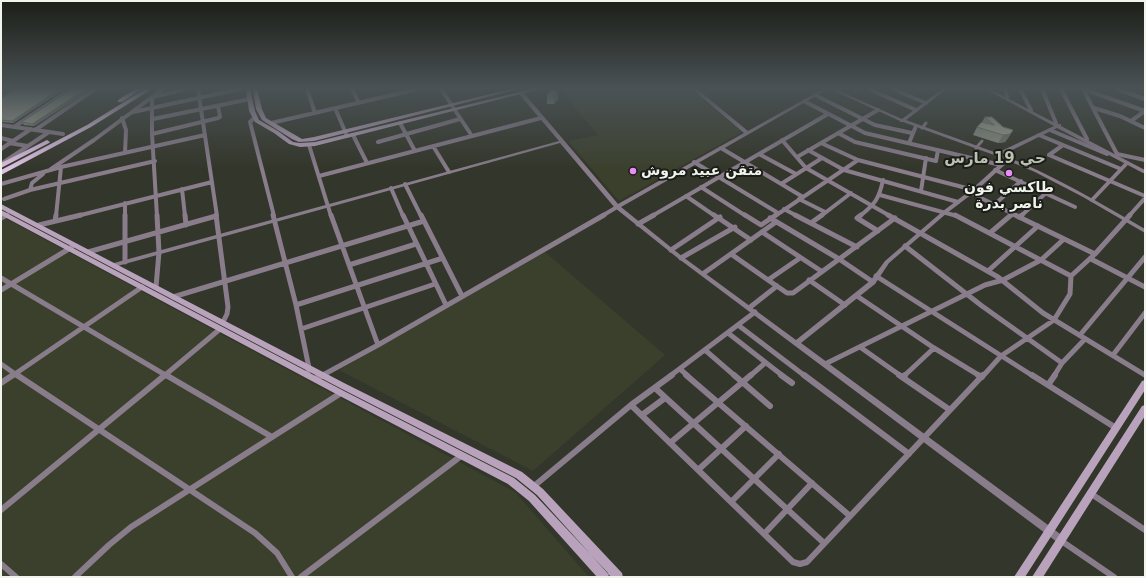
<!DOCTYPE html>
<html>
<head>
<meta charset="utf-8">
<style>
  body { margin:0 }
  #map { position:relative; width:1146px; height:578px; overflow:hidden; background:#33362a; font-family:"DejaVu Sans",sans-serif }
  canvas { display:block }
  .frame { position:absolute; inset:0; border:2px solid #f1f4ec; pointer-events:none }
</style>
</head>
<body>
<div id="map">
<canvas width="1146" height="578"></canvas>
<div class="frame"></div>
</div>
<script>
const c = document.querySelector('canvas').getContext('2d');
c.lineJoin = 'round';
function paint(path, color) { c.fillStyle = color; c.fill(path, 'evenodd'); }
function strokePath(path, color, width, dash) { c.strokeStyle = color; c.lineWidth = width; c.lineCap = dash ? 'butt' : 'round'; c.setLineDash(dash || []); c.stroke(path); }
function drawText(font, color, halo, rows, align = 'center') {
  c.font = font + ' "DejaVu Sans","Noto Sans Arabic",sans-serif'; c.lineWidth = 4; c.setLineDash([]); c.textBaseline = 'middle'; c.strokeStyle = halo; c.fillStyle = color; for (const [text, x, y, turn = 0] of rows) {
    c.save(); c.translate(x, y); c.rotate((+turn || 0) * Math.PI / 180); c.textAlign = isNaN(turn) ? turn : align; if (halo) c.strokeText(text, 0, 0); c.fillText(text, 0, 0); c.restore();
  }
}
const built = new Path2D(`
  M559,89H691L742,132L619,201L568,141L598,135Z
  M1,216L515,492L589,577H1Z
  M545,252L665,355L533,471L339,370Z`);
const pedestrian = new Path2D(`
  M922,128L926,123
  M976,148L982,141`);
const minorFar2 = new Path2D(`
  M198,89L217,216
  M307,89L315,113
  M352,89L359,103
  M441,89L472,136
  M869,89L916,110
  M893,89L926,103
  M1005,89L1007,97
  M1020,89L1031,110
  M1042,89L1056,123
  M1061,89L1087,139
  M1083,89L1117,154L1145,160
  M1083,89L1145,111
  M1117,89L1145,99
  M815,95L875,125L912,133
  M1,98L15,89
  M804,101L865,133L1001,165
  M335,108L347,136
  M1094,108L1120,116L1145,128
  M133,112L240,89
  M255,117L250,122L274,216
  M122,118L126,130L125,153
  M153,119L250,99
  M1131,121L1145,111
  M271,123L418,89
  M400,123L415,151
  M1,125L63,134
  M14,127L71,89
  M35,130L95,89
  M1050,130L1107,154
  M838,133L855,142L936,161L938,150
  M152,134L218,118L220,117L218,106
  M353,135L367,163
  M1039,135L1121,169
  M1,138L13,141
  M782,140L806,168L890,216
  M378,142L460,119
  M9,143L28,146
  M821,143L858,160L974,190
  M909,143L916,126
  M309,145L331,216
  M1063,145L1049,155L1145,196
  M433,146L449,172
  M721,148L803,197
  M1,149L31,129
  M808,150L844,170L958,202
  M759,154L796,174
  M797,157L878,110
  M4,162L49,132
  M694,162L778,213
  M51,169L94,140L163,89
  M995,170L1075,207
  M319,176L541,118
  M1,184L61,167L205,135
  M405,184L421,216
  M781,184L822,158
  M701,187L746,216
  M391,188L403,216
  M182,189L185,216
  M30,190L32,183L43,174
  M921,191L926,158
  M971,193L1017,216
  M880,195L957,216
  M686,196L715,216
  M4,199L30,190L155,161
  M799,199L825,212
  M1092,200L1127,163
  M125,203V216
  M995,204L1021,181
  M784,209L797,216
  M56,216L61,167
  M77,216L212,182
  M157,216L152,134V97L187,89
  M602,216L617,207
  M652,216L828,114
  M775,216L858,160
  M821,216L851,193
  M860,216C875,204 879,199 883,180
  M1010,216L1013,213
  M1021,216L1046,193
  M1129,216L1145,198`);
const minorFar1 = new Path2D(`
  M125,215V262
  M185,215L186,225
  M216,215L228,307L227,314L223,322
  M273,215L296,305L309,368L307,375
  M331,215L378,345
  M403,215L446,305
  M421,215L462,296
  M714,215L751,240
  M745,215L761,225L776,215
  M795,215L857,247
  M861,215L857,218L878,231
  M888,215L998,277L1043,313L1145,375
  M955,215L1071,276
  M1015,215L1095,254
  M1019,217L1022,215
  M1,218L7,215
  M770,218L839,259L873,282
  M55,221L56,215
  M811,223L822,215
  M638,224L654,215
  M39,225L81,215
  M762,232L821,271
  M990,233L1011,215
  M905,246L982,306L1062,363
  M671,250L720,217
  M88,252L216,216
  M731,254L768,280L800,258
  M681,258L735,227
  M1091,259L1145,287
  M349,265L416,244
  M988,271L1038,226
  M704,273L776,222
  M876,276L1033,376
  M1,278L167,376
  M768,280L787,293H793L895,218
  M809,280L845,305
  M156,287L159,252L157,215
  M1,290L72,247
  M857,296L934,348L980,376
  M173,297L424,221
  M296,305L443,258
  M749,308L777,286
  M738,325L805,376
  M301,329L435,284
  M728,333L783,376
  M1080,335L1145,257
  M860,347L901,376
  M705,350L735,376
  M1113,355L1145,313
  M1,364L18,376
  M825,364L985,285L1003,280L1041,260L1064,239
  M680,369L688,376
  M12,376L142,287
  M164,376L220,329
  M321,376L378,345L604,215
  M670,376L755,312
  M750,376L765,363
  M904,376L934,348
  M983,376L1001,356L1054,320L1070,294L1071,276L1095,254L1130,215
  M1054,376L1062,363L1085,339`);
const minor = new Path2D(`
  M17,375L255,533L277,553L292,577
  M166,375L272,437
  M686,375L850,516
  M734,375L770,406
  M781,375L792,383
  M804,375L909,454
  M899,375L950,410
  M978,375L982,377
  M1032,375L1116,428
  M902,377L905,375
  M315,379L323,375
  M1,383L13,375
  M1048,385L1055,375
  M655,388L824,543
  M631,405L793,562L800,564L807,562L983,375
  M642,415L665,398
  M670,443L751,375
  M698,470L746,426
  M534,486L631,405L672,375
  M1090,493L1145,530
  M731,502L779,454
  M1,510L165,375
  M764,534L812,483
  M1060,540L1114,577
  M1,564L16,577
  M75,577L109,545L131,527L341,393
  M301,577L461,456`);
const tertiary = new Path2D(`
  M692,89H697L748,131L823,89H828L621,207L683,257L796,340L871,280L885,261L943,211L972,189L1005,159L903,122H900V121L830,89H835L902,119L942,89H947L906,120L997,153L1054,126L985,89H990L1057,124H1061V126L1145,170V173H1143L1057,128L1002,155C1052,174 1098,202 1145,229V233L1083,197L1035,172L1009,161L976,191L947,213L889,263L875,284L801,343L1063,536L1064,539L1063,542L1060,543L1057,542L679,259L615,208L560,143L114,267L111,265L114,263L559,141L519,94V92H523L618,204L744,133Z`);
const secondary = new Path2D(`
  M246,89H250L255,111L259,120L278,131L293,142L300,143L315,142L532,89H540L315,146L300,147L289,144L274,133L255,122L249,111Z
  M253,89H257L262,109L266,118L302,139L314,137L511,89H519L314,141L299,142L292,139L262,120L256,109Z
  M1,204L346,384L522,472L543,489L622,573L623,577H611L537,495L516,478L340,388L1,209Z
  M1,210L344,391L514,478L535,495L608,573L609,577H597L529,501L508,484L338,395L1,215Z
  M1145,380V390L1025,577H1014L1142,381Z
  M1145,405V416L1043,577H1032L1142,406Z`);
const primary = new Path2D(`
  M135,89H142L122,102H118V100Z
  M145,89H152L91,127L1,175V170L87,125Z
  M47,140L50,142L49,143L1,168V163Z`);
const wall = new Path2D(`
  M15,89H65L13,123L1,122V99Z
  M91,89L34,126L24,125L22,122Z
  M551,90L558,99L554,104H547V96Z
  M985,117L1003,127L1013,130L1008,138L1005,142L998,143L973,135L977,127L982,122Z`);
const shadedWall = new Path2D(`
  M3,89H9L1,94V90Z
  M60,89H65L13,123L12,121Z
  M86,89H91L34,126L32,124Z
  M558,91V99L554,104V96Z
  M1013,130L1008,138L1005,142L998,143L1003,135Z`);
const building = new Path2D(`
  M15,89H60L12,121L1,120V99Z
  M72,89H86L32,124L22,122Z
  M551,90L558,91L554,96H547Z
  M985,117H992L1003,127L1013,130L1010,134L1003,135L977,127L982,122L994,125Z`);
const markers = [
  [633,171,4,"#ec8cfb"],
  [1009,173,4,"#ec8cfb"]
];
const poiNames = [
  ["متقن عبيد مروش",641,171],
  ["طاكسي فون",1009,188,"center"],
  ["ناصر بدرة",1009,204,"center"]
];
const neighbourhoodNames = [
  ["حي 19 مارس",995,159]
];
paint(built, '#3b402d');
strokePath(pedestrian, '#897c8b', 3);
strokePath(minorFar2, '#897c8b', 4);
strokePath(minorFar1, '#897c8b', 5);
strokePath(minor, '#897c8b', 6);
paint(tertiary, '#897c8b');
paint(secondary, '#b9a3bc');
paint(primary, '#dec2e2');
paint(wall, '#8b8f82');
paint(shadedWall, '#71746a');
paint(building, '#a2a697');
strokePath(building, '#71746a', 1);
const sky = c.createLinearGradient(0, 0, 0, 170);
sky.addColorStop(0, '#1c1e17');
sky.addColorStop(0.52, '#4a5255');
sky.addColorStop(1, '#4a525500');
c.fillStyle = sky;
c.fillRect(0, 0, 1146, 170);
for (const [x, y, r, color] of markers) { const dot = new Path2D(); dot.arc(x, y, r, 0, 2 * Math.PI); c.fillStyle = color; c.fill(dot); strokePath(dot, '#1b1d18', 1.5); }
drawText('bold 14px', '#f1f4ec', '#1b1d18', poiNames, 'left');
drawText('bold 15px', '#bdc1b2', '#1b1d18', neighbourhoodNames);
</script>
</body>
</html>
